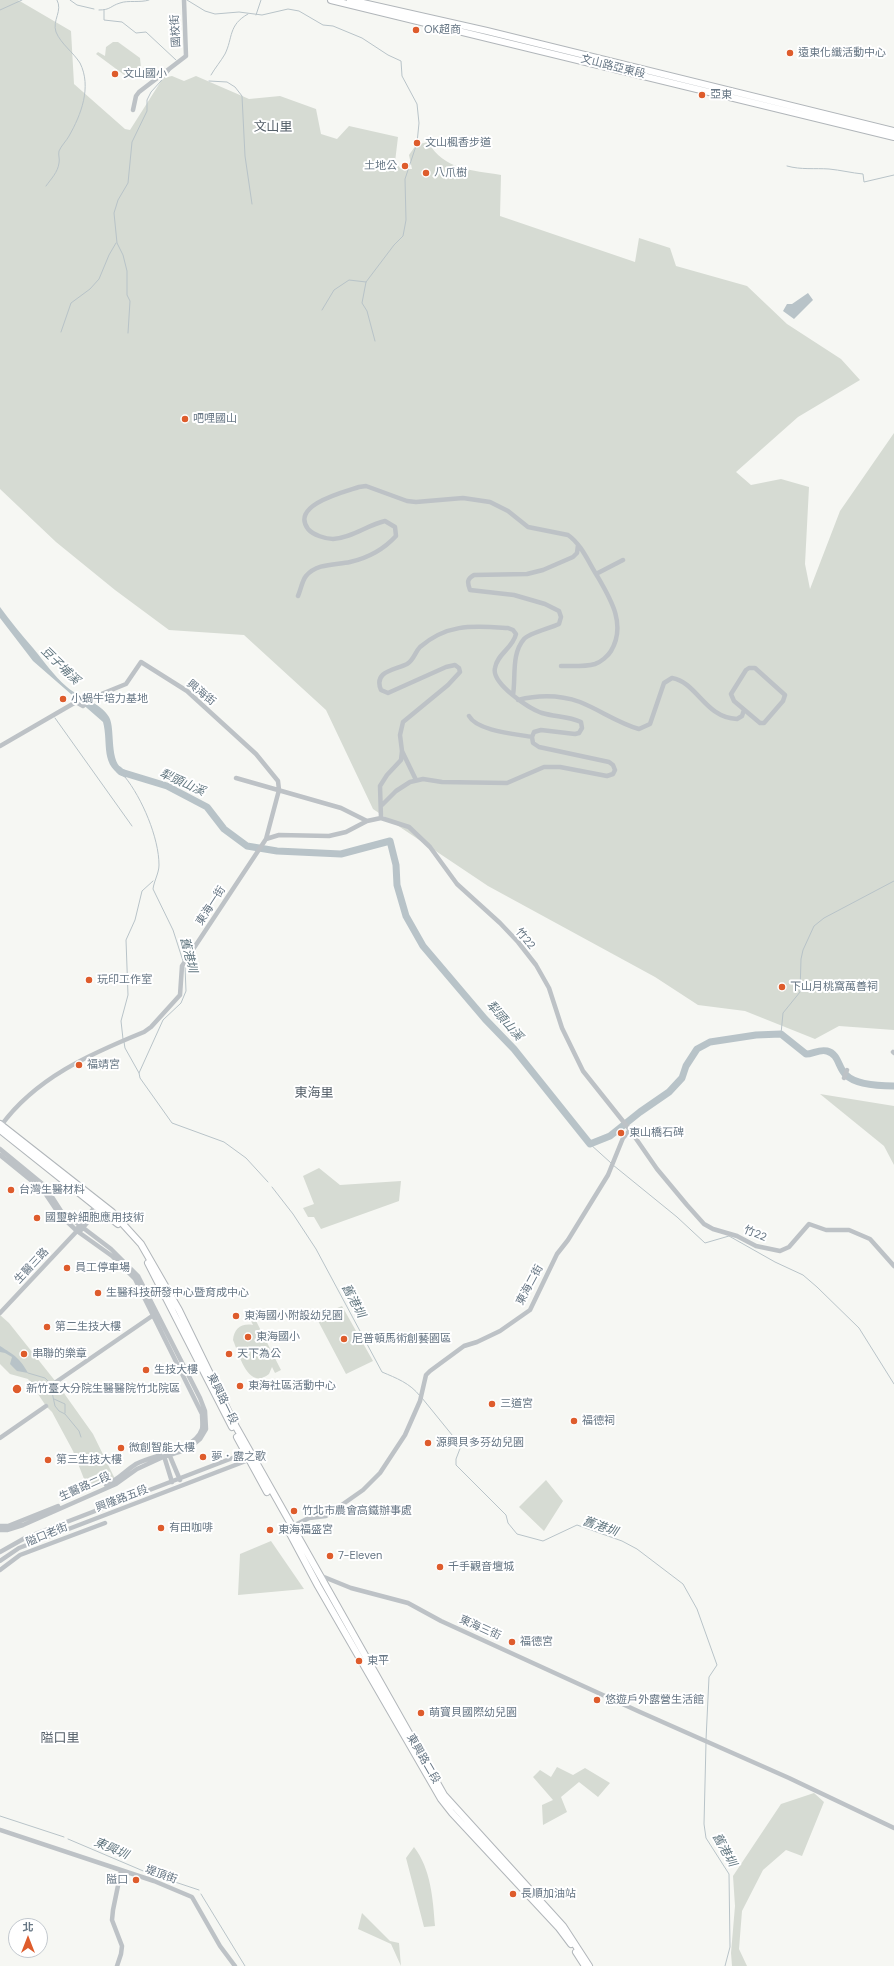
<!DOCTYPE html>
<html>
<head>
<meta charset="utf-8">
<style>
  body { margin:0 }
  #map { position:relative; width:894px; height:1966px; overflow:hidden; background:#f6f7f3; font-family:"DM Sans","Noto Sans TC",sans-serif }
  canvas { display:block }
  .north { position:absolute; left:8px; top:1918px; width:40px; height:40px; box-sizing:border-box; background:#fff; border:1px solid #c2c8ce; border-radius:50%; rotate:0deg; font-size:11px; font-weight:700; line-height:16px; text-align:center; color:#667684 }
  .north::after { content:''; display:block; margin:auto; width:14px; height:18px; background:#de5c2c; clip-path:polygon(50% 0,100% 100%,50% 72%,0 100%) }
</style>
</head>
<body>
<div id="map">
<canvas width="894" height="1966"></canvas>
<div class="north">北</div>
</div>
<script>
const c = document.querySelector('canvas').getContext('2d');
c.lineJoin = 'round';
function paint(path, color) { c.fillStyle = color; c.fill(path, 'evenodd'); }
function strokePath(path, color, width, dash) { c.strokeStyle = color; c.lineWidth = width; c.lineCap = dash ? 'butt' : 'round'; c.setLineDash(dash || []); c.stroke(path); }
function drawText(font, color, halo, rows, align = 'center') {
  c.font = font + ' "DM Sans","Noto Sans TC",sans-serif'; c.lineWidth = 4; c.setLineDash([]); c.textBaseline = 'middle'; c.strokeStyle = halo; c.fillStyle = color; for (const [text, x, y, turn = 0] of rows) {
    c.save(); c.translate(x, y); c.rotate((+turn || 0) * Math.PI / 180); c.textAlign = isNaN(turn) ? turn : align; if (halo) c.strokeText(text, 0, 0); c.fillText(text, 0, 0); c.restore();
  }
}
const green = new Path2D(`
  M0,0H18L71,31L74,84L125,129L130,130L163,78L172,76L184,81L196,76L249,99L280,96L316,109L321,134L337,139L349,126L398,137L395,162L401,169H412L409,155L416,145L428,142C444,170 472,170 501,175L500,216L635,262L639,238L670,248L676,266L747,286L787,324L841,359L860,380L798,417L736,472L751,485L781,479L809,487L805,564L810,589L840,511L894,433V1030L839,1026L815,1039L745,1011L698,1005L655,977L488,886L373,809L326,710L244,635L169,630L115,590L56,542L0,489Z
  M113,42H118L140,58L141,68L136,76L127,77L96,54L98,52L105,56L106,47Z
  M820,1094L894,1106V1165L884,1146Z
  M319,1168L340,1185L401,1181L399,1201L321,1229L314,1217H308L303,1208L314,1204L303,1176Z
  M342,1306L373,1361L346,1374L316,1317Z
  M0,1315L9,1323L56,1382L93,1434L115,1479L88,1489L73,1451L52,1412L46,1406L28,1379L10,1374L0,1364Z
  M253,1315L281,1370L275,1373L272,1367L269,1374C248,1391 239,1354 233,1340C234,1329 241,1323 253,1325L249,1317Z
  M546,1480L563,1501L544,1531L519,1507Z
  M271,1541L304,1589L238,1595L240,1554Z
  M557,1767L573,1775L585,1768L610,1783L598,1797L579,1782L561,1797L567,1812L543,1825L542,1805L553,1800L533,1777L540,1770L551,1777Z
  M814,1793L824,1802L802,1856L786,1850L763,1870L742,1911L739,1949L747,1966H732L731,1953L735,1906L733,1876L781,1804Z
  M414,1847C431,1869 433,1899 435,1926L424,1927L406,1858Z
  M362,1913L390,1941L399,1943L401,1966L391,1944L358,1929Z`);
const water = new Path2D(`
  M808,293L813,300L794,319L783,311L787,304H792Z
  M0,607C10,621 21,634 33,648C44,661 53,675 67,687C79,698 100,702 109,717C116,729 108,764 125,770L127,775L126,778C99,766 109,744 103,722L33,661L0,618Z
  M0,1346C14,1355 20,1358 28,1373L17,1371L10,1364L12,1357L5,1353L0,1352Z`);
const stream = new Path2D(`
  M70,0L77,5L94,9
  M187,0L205,11L215,14L239,12L262,15L288,9L299,11L323,25L333,26L362,38L388,55L401,61L402,76L417,104L419,123L417,143L405,179L406,220L403,236L394,245L366,282L362,303L367,311L375,341
  M0,10L22,0
  M99,10C111,10 110,6 120,3C128,0 140,3 149,0
  M104,10V20L122,22L136,33L146,32L176,60
  M256,15L261,0
  M211,75C215,68 221,61 225,54C233,38 228,25 248,14
  M209,81L227,82L235,87L242,96L245,156L252,204
  M787,166C801,170 815,168 829,169C840,170 852,173 863,174L864,182L894,175
  M46,186C51,179 58,172 59,163C60,159 58,155 59,151C61,146 67,140 69,136C81,115 92,87 80,63C73,52 61,44 56,32C52,20 63,11 57,0
  M322,310L334,290L349,280L366,282
  M61,332L71,303L90,289L99,279L109,255L116,243
  M128,333L130,301L127,295V271L123,255L117,243L114,213L118,200L128,183L132,142L147,111V100L151,92L170,71
  M55,718L132,826
  M125,777C142,798 159,838 159,865C159,873 154,881 153,889L173,930L183,961
  M185,966L186,991L181,1003L163,1020L139,1073L140,1078L172,1123L224,1142L246,1158L268,1182
  M781,1034L783,1013L800,992L801,959L803,950L814,926L824,918L894,881
  M123,1039L121,1021L128,995L126,940L135,920L142,891L153,881
  M124,1042L125,1048L139,1073
  M590,1144L611,1163
  M613,1165L677,1217L705,1243L729,1236L775,1262L803,1275L817,1287L859,1328L894,1384
  M272,1187L293,1214L316,1249L382,1372C396,1378 410,1383 420,1396
  M28,1373L45,1378L50,1383L55,1406L59,1411L65,1414L79,1431L81,1437
  M422,1398L461,1446L456,1459V1465L506,1515L508,1523L517,1534L543,1541L577,1525L622,1541L637,1549L683,1584L697,1609L717,1665L709,1677L706,1740
  M54,1399L65,1404V1413
  M706,1743L704,1824L706,1838L729,1874L730,1947L725,1966
  M0,1816L64,1837
  M68,1839L148,1873
  M163,1878L199,1890
  M201,1894L245,1966`);
const river = new Path2D(`
  M119,770L121,772L167,786L207,807L224,829L247,846L277,851L341,854L390,841L396,865L397,885L406,916L423,946L485,1019L514,1049L590,1144L610,1136L640,1112L669,1092L682,1078L686,1066L697,1049L710,1042L756,1035L781,1034L806,1054C813,1054 819,1049 827,1051C839,1054 838,1068 846,1075C856,1085 881,1086 894,1086`);
const minor = new Path2D(`
  M133,110L136,96L139,92L186,56L184,0
  M298,596C301,589 302,581 306,576C317,563 336,565 350,562C368,558 384,549 396,536L395,527L385,521C367,525 352,538 333,539C326,539 313,535 308,529C290,505 344,492 359,487L366,486L407,501L416,502L463,498L490,502L508,511L528,527L568,535C581,544 588,561 596,574L623,560
  M561,666C572,666 584,667 595,664C601,662 608,656 611,651C627,624 610,598 596,574
  M749,668H755L785,695L783,701L764,723H760L734,701L731,694L746,670Z
  M513,695C516,677 511,654 524,639C529,633 551,628 559,624L561,617L559,611L545,604L514,595L470,590C467,582 467,579 474,575L527,574L543,570L573,557L577,553L578,545
  M518,700C538,695 560,695 580,702C600,710 618,723 639,729L650,724L664,683L672,678C697,682 705,718 737,719L742,716L744,710
  M469,716C477,731 516,734 532,737
  M0,746L76,702L83,706L94,697L126,684L141,662L187,691L256,754L278,781L279,790L266,839L182,966L180,995L151,1027L144,1032C90,1054 35,1078 0,1127
  M402,751L416,780
  M236,778L341,808L367,821
  M381,818L380,786L387,775L401,760L402,751L400,735L403,722L448,685L460,672L459,668L455,665L446,667L388,693L381,690C373,671 395,670 407,664C414,660 415,652 420,647C448,623 473,626 508,628L513,630L516,634C513,648 497,654 495,668C491,683 529,709 542,713C555,717 568,716 581,722L582,728L579,733L575,734L541,730L534,732L532,737L533,743L539,747L609,762L613,765L615,770L613,774L607,776L560,767H544L507,783L442,782L423,779L410,782L396,791L382,805
  M266,839L279,835L329,836L346,832L367,821L381,818L409,827L430,847L457,884L500,923L518,942L536,965L549,988L562,1028L583,1071L630,1130L657,1169L687,1205L704,1224L713,1229L737,1236L756,1246L780,1251L789,1247L809,1224L826,1230H849L870,1239L894,1266
  M893,1052L894,1053
  M844,1078L847,1070
  M0,1149L45,1186L61,1211L111,1249L138,1276L200,1398L205,1411L206,1429L200,1439L188,1449L163,1457L137,1469L116,1484L23,1525L7,1530H0
  M0,1155L43,1190L59,1214L77,1231L112,1256L135,1279L202,1414C202,1419 203,1425 202,1429C195,1451 154,1454 136,1464C125,1471 118,1480 106,1485
  M81,1230L100,1207
  M0,1313L77,1231L79,1225L97,1205
  M56,1382L155,1314
  M0,1438L46,1406
  M169,1454L180,1480
  M164,1456L172,1482
  M0,1526H8L58,1506
  M289,1528L309,1518L326,1516L363,1490L380,1473L405,1435L420,1401L426,1375L430,1371L464,1346L477,1342L500,1331L530,1310L557,1254L568,1240L608,1175L623,1138L630,1130
  M0,1552L25,1538L248,1452
  M0,1561L19,1548L251,1459
  M0,1570L20,1555L105,1523
  M319,1575L351,1588L408,1603L441,1621L640,1712L789,1778L894,1828
  M0,1830L154,1881L192,1897L220,1946L235,1966
  M117,1966L121,1954L122,1946L112,1920L113,1910L121,1871`);
const major = new Path2D(`
  M331,0L894,137
  M350,0L487,31L894,131
  M0,1124L112,1212L141,1244L179,1310L235,1425L444,1795L563,1926L589,1966
  M0,1130L118,1224
  M148,1263L232,1427
  M237,1437L267,1492
  M287,1528L318,1586L441,1799L452,1813L559,1928L571,1944
  M576,1952L585,1966`);
const markers = [
  [416,30,4,"#de5c2c"],
  [790,53,4,"#de5c2c"],
  [115,74,4,"#de5c2c"],
  [702,95,4,"#de5c2c"],
  [417,143,4,"#de5c2c"],
  [405,166,4,"#de5c2c"],
  [426,173,4,"#de5c2c"],
  [185,419,4,"#de5c2c"],
  [63,699,4,"#de5c2c"],
  [89,980,4,"#de5c2c"],
  [782,987,4,"#de5c2c"],
  [79,1065,4,"#de5c2c"],
  [621,1133,4,"#de5c2c"],
  [11,1190,4,"#de5c2c"],
  [37,1218,4,"#de5c2c"],
  [67,1268,4,"#de5c2c"],
  [98,1293,4,"#de5c2c"],
  [236,1316,4,"#de5c2c"],
  [47,1327,4,"#de5c2c"],
  [248,1337,4,"#de5c2c"],
  [344,1339,4,"#de5c2c"],
  [24,1354,4,"#de5c2c"],
  [229,1354,4,"#de5c2c"],
  [146,1370,4,"#de5c2c"],
  [240,1386,4,"#de5c2c"],
  [17,1389,5,"#de5c2c"],
  [492,1404,4,"#de5c2c"],
  [574,1421,4,"#de5c2c"],
  [428,1443,4,"#de5c2c"],
  [121,1448,4,"#de5c2c"],
  [203,1457,4,"#de5c2c"],
  [48,1460,4,"#de5c2c"],
  [294,1511,4,"#de5c2c"],
  [161,1528,4,"#de5c2c"],
  [270,1530,4,"#de5c2c"],
  [330,1556,4,"#de5c2c"],
  [440,1567,4,"#de5c2c"],
  [512,1642,4,"#de5c2c"],
  [359,1661,4,"#de5c2c"],
  [597,1700,4,"#de5c2c"],
  [421,1713,4,"#de5c2c"],
  [136,1880,4,"#de5c2c"],
  [513,1894,4,"#de5c2c"]
];
const poiNames = [
  ["OK超商",424,30],
  ["遠東化纖活動中心",798,53],
  ["文山國小",123,74],
  ["亞東",710,95],
  ["文山楓香步道",425,143],
  ["土地公",397,166,"right"],
  ["八爪樹",434,173],
  ["吧哩國山",193,419],
  ["小蝸牛培力基地",71,699],
  ["玩印工作室",97,980],
  ["下山月桃窩萬善祠",790,987],
  ["福靖宮",87,1065],
  ["東山橋石碑",629,1133],
  ["台灣生醫材料",19,1190],
  ["國璽幹細胞應用技術",45,1218],
  ["員工停車場",75,1268],
  ["生醫科技研發中心暨育成中心",106,1293],
  ["東海國小附設幼兒園",244,1316],
  ["第二生技大樓",55,1327],
  ["東海國小",256,1337],
  ["尼普頓馬術創藝園區",352,1339],
  ["串聯的樂章",32,1354],
  ["天下為公",237,1354],
  ["生技大樓",154,1370],
  ["東海社區活動中心",248,1386],
  ["新竹臺大分院生醫醫院竹北院區",26,1389],
  ["三道宮",500,1404],
  ["福德祠",582,1421],
  ["源興貝多芬幼兒園",436,1443],
  ["微創智能大樓",129,1448],
  ["夢．露之歌",211,1457],
  ["第三生技大樓",56,1460],
  ["竹北市農會高鐵辦事處",302,1511],
  ["有田咖啡",169,1528],
  ["東海福盛宮",278,1530],
  ["7-Eleven",338,1556],
  ["千手觀音壇城",448,1567],
  ["福德宮",520,1642],
  ["東平",367,1661],
  ["悠遊戶外露營生活館",605,1700],
  ["萌寶貝國際幼兒園",429,1713],
  ["隘口",128,1880,"right"],
  ["長順加油站",521,1894]
];
const streetNames = [
  ["國校街",176,31,-93],
  ["文山路亞東段",613,67,14],
  ["興海街",201,693,39],
  ["東海一街",211,906,-57],
  ["竹22",525,939,50],
  ["竹22",755,1234,22],
  ["生醫三路",32,1266,-47],
  ["東海二街",530,1285,-62],
  ["東興路一段",222,1399,64],
  ["生醫路二段",85,1487,-24],
  ["興隆路五段",122,1499,-21],
  ["隘口老街",47,1535,-22],
  ["東海三街",480,1628,24],
  ["東興路二段",423,1759,60],
  ["堤頂街",161,1875,20]
];
const waterNames = [
  ["豆子埔溪",60,666,44],
  ["犁頭山溪",182,783,24],
  ["舊港圳",188,955,76],
  ["犁頭山溪",504,1021,49],
  ["舊港圳",353,1301,62],
  ["舊港圳",600,1527,19],
  ["東興圳",111,1849,23],
  ["舊港圳",724,1850,61]
];
const quarterNames = [
  ["文山里",273,128],
  ["東海里",314,1094],
  ["隘口里",60,1739]
];
paint(green, '#d6dbd3');
paint(water, '#b8c3c8');
strokePath(stream, '#b8c3c8', 1);
strokePath(river, '#b8c3c8', 7);
strokePath(major, '#b1b6ba', 8);
strokePath(minor, '#bdc2c6', 4.5);
strokePath(major, '#fff', 6);
for (const [x, y, r, color] of markers) { const dot = new Path2D(); dot.arc(x, y, r, 0, 2 * Math.PI); c.fillStyle = color; c.fill(dot); strokePath(dot, '#fff', 1.5); }
drawText('11px', '#667684', '#fff', poiNames, 'left');
drawText('11px', '#667684', '#fff', streetNames);
drawText('italic 12px', '#627780', '#fff', waterNames);
drawText('13px', '#545f69', '#fff', quarterNames);
</script>
</body>
</html>
